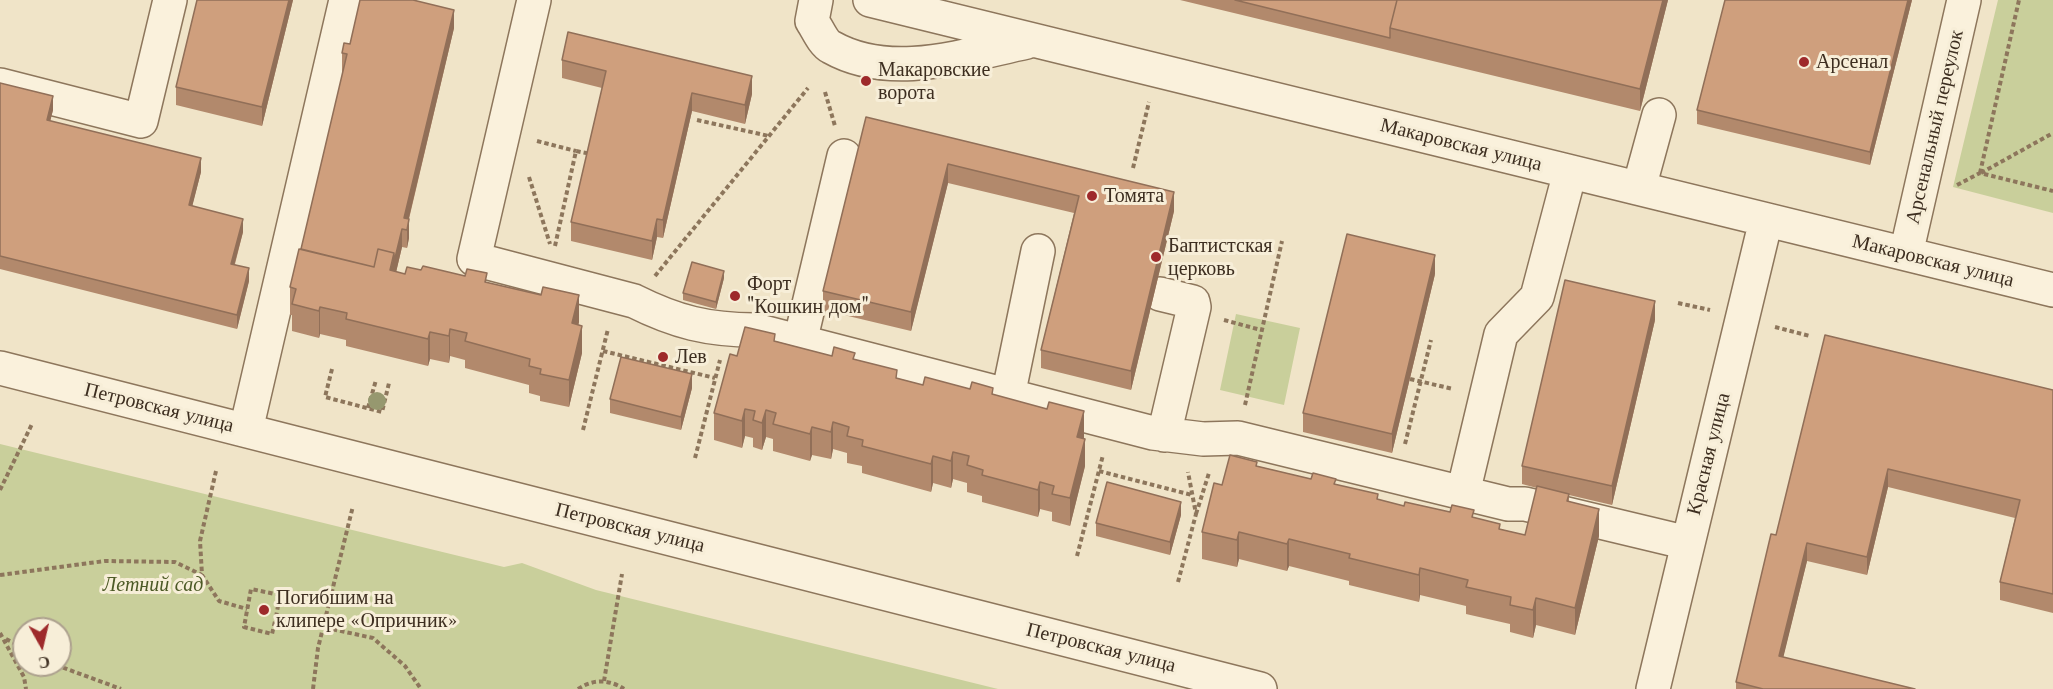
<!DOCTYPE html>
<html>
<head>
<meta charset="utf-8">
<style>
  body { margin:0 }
  #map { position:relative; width:2053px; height:689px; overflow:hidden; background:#f0e4c8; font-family:"Libre Baskerville",serif }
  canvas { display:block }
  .north { position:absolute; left:12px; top:617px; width:60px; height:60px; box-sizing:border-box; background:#f7eed8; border:2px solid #ada18e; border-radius:50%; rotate:172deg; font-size:16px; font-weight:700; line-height:24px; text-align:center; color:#3d2e20 }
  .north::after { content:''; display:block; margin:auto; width:21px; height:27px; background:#9e2a2b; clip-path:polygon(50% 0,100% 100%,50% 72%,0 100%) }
</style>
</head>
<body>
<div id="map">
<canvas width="2053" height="689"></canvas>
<div class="north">С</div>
</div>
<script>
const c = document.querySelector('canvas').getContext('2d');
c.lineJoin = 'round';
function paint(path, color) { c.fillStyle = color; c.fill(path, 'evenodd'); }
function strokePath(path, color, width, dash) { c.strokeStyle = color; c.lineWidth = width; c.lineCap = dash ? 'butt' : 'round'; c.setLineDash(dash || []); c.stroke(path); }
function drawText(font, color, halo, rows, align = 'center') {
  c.font = font + ' "Libre Baskerville",serif'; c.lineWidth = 6; c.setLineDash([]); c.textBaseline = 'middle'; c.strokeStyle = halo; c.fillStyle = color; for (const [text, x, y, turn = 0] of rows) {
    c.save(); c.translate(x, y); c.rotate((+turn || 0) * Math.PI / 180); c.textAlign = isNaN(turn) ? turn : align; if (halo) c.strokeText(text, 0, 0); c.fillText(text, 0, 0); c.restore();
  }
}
const green = new Path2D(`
  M1998,0H2053V213L1953,187Z
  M1236,314L1300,328L1284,405L1220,390Z
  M0,444L504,567L522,563L596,590L998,689H0ZM24,629H60V665H24Z`);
const path = new Path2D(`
  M825,92L835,126
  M697,120L769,136
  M537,141L576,151
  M1133,168L1149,102
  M1980,173L2019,0
  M1981,173L2053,133
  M529,177L550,244
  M1957,185L1980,173L2053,191
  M555,246L576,151L591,154
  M655,276L808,88
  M1678,303L1710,310
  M1224,320L1261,330
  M1775,327L1810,336
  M603,351L715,378
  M332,369L325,397L382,412L389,383
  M1410,379L1453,389
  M1245,405L1282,241
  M368,408L376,380
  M583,430L608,329
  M1405,444L1431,340
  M695,458L720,360
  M216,471L200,541L202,575L219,601L247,609
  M1099,471L1192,495
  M0,490L32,424
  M1196,514L1209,473
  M1077,556L1103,455
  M0,575L105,561L175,562L202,575
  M1178,582L1196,514L1188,472
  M276,617L280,595L251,589L244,627L272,634L276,617L373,638L405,666L421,689
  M0,633L24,677L26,689
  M6,639L24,648
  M56,665L121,689
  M604,681L622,574
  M313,689L318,648L353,506
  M578,689C593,679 609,679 624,689`);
const minor = new Path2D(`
  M534,0L474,259L634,301C676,322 708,330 755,330L1153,433L1203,439L1238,438L1508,504H1525L1688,543
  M816,0L812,21C817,28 823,43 831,47C891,81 965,55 1027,42
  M870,0L2053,290
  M0,85L141,121L170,0
  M1639,188L1659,115
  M1906,254L1964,0
  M1160,294L1193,302L1194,307L1164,435
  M800,342L844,156
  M0,368L1260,689
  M1008,396L1038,251
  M246,430L346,0
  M1463,493L1501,334L1537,297L1570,172
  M1653,689L1766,220`);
const trees = [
  [377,401]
];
const wall = new Path2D(`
  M197,0H293L262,126L176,105V87Z
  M1180,0H1668L1640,111Z
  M1912,0L1870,165L1697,124V110Z
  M454,28L409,219V238L407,248L402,247L396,272L405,274L487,282L579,322L578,325L582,353L569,407L540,401V396L529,393V385L465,368V360L450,356L449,363L430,359L428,366L346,346V340L320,334L319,338L292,331V315H290V287L301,249L343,72H342V53L350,44Z
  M562,60L752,94L745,124L692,111L663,238L657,237L652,260L571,241V222L602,88L562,78Z
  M0,83L53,110L50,121L201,172L192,206L243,232L235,264L249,281L237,329L0,269Z
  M866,117L1174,211L1131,390L1041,368V350L1074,213L948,183L911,331L823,310V291Z
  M1435,274L1392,453L1303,432V413Z
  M724,278L716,309L683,300V293Z
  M1655,320L1612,505L1569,495V502L1599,536L1575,635L1536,625L1533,638L1510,632V624L1466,614V606L1420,595L1419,602L1349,585V581L1289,566L1287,571L1239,559L1237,567L1202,559V532L1222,485L1257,466L1311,479L1336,484L1378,500L1404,506L1474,518L1500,529L1525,535L1537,488L1522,484V466Z
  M1825,335L2053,390V613L2000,600V582L2015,518L1888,487L1867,575L1807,561L1783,657L1915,689H1736V682L1776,535Z
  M775,341L832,356L855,359L897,378L923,385L970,389L993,394L1083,439L1085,466L1070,526L1052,521V512L1040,509L1038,517L982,502V496L967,492V483L953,479L951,488L933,483L931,492L862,473V466L847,463V453L833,449L831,459L812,455L810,461L773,451V439L766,437L762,450L753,447V438L745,436L742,448L714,440V413L737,356Z
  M692,388L681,430L610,413V399Z
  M1181,515L1170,555L1096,536V523Z`);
const shadedWall = new Path2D(`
  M289,0H293L262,126V107Z
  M1663,0H1668L1640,111V89Z
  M1908,0H1912L1870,165V152Z
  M454,10V28L406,230L404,218Z
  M752,76V94L745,124V105Z
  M692,93V111L663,238V220Z
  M53,96V110L47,134V120Z
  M201,158V172L189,219V205Z
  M948,164V183L911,331V312Z
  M1174,192V211L1131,390V371Z
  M243,219V232L231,277V264Z
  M409,219V238L407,248V230Z
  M657,219V237L652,260V241Z
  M402,229V247L390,298V270Z
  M1435,255V274L1392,453V434Z
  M249,268V281L237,329V315Z
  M724,271V278L716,309V302Z
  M579,295V322L572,350V323Z
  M1655,301V320L1612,505V486Z
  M320,307V334L319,338V311Z
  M582,326V353L569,407V380Z
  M450,329V356L449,363V336Z
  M430,332V359L428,366V339Z
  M692,374V388L681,430V417Z
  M745,409V436L742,448V421Z
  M766,410V437L762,450V423Z
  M1084,411V438L1077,464V437Z
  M833,422V449L831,459V432Z
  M812,427V455L810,461V434Z
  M1085,439V466L1070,526V498Z
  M953,452V479L951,488V461Z
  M933,456V483L931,492V464Z
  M1888,469V487L1867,575V557Z
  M1040,482V509L1038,517V490Z
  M1181,502V515L1170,555V542Z
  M1599,509V536L1575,635V608Z
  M1239,532V559L1237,567V540Z
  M1289,539V566L1287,571V544Z
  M1807,543V561L1779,675V656Z
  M1420,568V595L1419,602V575Z
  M1536,598V625L1533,638V610Z`);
const building = new Path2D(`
  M197,0H289L262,107L176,87Z
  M360,0H413L454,10L404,218L409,219L407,230L402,229L394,262V253L378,249L374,267L301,249L347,54L342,53L344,43L350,44Z
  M1235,0H1397L1390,28V38Z
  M1397,0H1663L1640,89L1390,28Z
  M1725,0H1908L1870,152L1697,110Z
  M568,32L752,76L745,105L692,93L663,220L657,219L652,241L571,222L606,71L562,60Z
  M0,83L53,96L47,120L201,158L189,205L243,219L231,264L249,268L237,315L0,256Z
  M866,117L1174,192L1131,371L1041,350L1079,196L948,164L911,312L823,291Z
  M1347,234L1435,255L1392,434L1303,413Z
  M299,249L374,267L378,249L394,253L390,270L405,274L407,267L421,270L423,266L465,276L467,269L487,273L485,282L541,295L543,287L579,295L572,323L582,326L569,380L540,374L541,369L529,366L530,359L465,341L467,333L450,329L449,336L430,332L428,339L346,319L347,313L320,307L319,311L292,304L296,289L290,287Z
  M692,262L724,271L716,302L683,293Z
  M1565,280L1655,301L1612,486L1522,466Z
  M745,327L775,334L774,341L832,356L834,347L855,353L853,359L897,370L896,378L923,385L925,377L970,389L972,382L993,388L992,394L1047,409L1049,402L1084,411L1077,437L1085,439L1070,498L1052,494L1054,486L1040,482L1038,490L982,475L983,470L967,465L969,456L953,452L951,461L933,456L931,464L862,446L863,440L847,436L849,427L833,422L831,432L812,427L810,434L773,424L776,413L766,410L762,423L753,420L755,411L745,409L742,421L714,413L730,354L737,356Z
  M1825,335L2053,390V594L2000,582L2020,500L1888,469L1867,557L1807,543L1779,656L1915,689H1763L1736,682L1771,534L1776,535Z
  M621,357L692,374L681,417L610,399Z
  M1230,455L1257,462L1256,466L1311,479L1313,473L1336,479L1334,484L1378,494L1377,499L1404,506L1405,502L1450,512L1452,505L1474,510L1472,517L1500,524L1499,529L1525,535L1537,486L1569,494L1567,501L1599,509L1575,608L1536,598L1533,610L1510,605L1511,597L1466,587L1468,580L1420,568L1419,575L1349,558L1350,554L1289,539L1287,544L1239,532L1237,540L1202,532L1214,483L1222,485Z
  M1107,482L1181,502L1170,542L1096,523Z`);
const markers = [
  [1804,62,6,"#9e2a2b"],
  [866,81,6,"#9e2a2b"],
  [1092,196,6,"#9e2a2b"],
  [1156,257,6,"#9e2a2b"],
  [735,296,6,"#9e2a2b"],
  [663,357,6,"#9e2a2b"],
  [264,610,6,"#9e2a2b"]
];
const poiNames = [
  ["Арсенал",1816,62],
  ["Макаровские",878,70],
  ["ворота",878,93],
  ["Томята",1104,196],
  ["Баптистская",1168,246],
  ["церковь",1168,269],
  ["Форт",747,284],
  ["\"Кошкин дом\"",747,307],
  ["Лев",675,357],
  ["Погибшим на",276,598],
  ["клипере «Опричник»",276,621]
];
const streetNames = [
  ["Арсенальный переулок",1935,127,-77],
  ["Макаровская улица",1461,145,14],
  ["Макаровская улица",1933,261,14],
  ["Петровская улица",159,408,14],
  ["Красная улица",1709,454,-76],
  ["Петровская улица",630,528,14],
  ["Петровская улица",1101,648,14]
];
const parkNames = [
  ["Летний сад",153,585]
];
paint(green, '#c9cf9b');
strokePath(minor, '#8d765c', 36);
strokePath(path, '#8d765c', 4, [4.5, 3]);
strokePath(minor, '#faf1dc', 33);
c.fillStyle = '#96986f';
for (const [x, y] of trees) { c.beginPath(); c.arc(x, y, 9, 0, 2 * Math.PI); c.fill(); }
paint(wall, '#b2896c');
paint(shadedWall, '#916f58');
paint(building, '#cf9f7d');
strokePath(building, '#916f58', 1.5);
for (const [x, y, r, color] of markers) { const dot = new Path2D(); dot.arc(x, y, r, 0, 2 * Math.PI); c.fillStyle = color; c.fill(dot); strokePath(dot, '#f7eed8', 2); }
drawText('20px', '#3d2e20', '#f7eed8', poiNames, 'left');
drawText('20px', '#3d2e20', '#f7eed8', streetNames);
drawText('italic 20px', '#4d5a26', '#f7eed8', parkNames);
</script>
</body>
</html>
